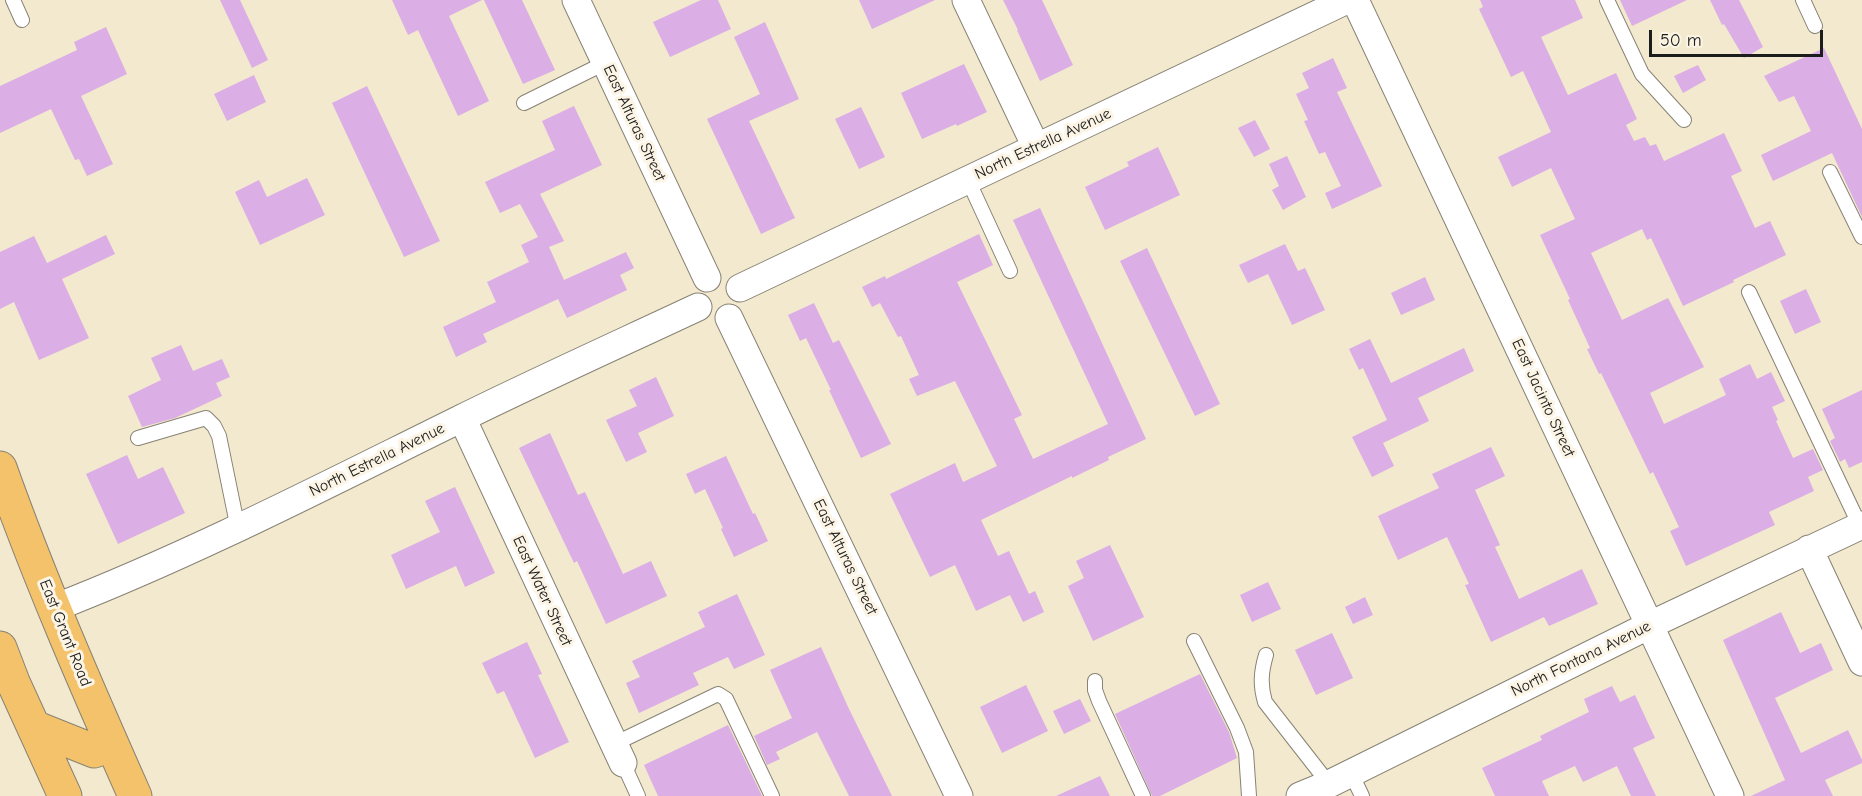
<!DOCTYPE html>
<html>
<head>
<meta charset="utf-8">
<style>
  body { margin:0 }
  #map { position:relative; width:1862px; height:796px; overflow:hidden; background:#f2e9ce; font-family:"Comic Neue",sans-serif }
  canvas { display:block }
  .scale { position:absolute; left:1649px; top:30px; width:174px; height:27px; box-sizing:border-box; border:3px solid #1c1c1c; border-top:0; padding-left:8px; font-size:18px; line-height:21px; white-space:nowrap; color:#1c1c1c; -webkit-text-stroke:4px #fcf5e5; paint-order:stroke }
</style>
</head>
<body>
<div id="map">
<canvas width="1862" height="796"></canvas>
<div class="scale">50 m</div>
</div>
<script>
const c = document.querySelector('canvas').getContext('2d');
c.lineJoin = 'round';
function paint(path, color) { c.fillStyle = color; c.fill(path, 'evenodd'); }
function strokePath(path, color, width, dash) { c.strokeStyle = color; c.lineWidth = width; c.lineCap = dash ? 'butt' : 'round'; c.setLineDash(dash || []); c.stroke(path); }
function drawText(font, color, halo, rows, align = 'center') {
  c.font = font + ' "Comic Neue",sans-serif'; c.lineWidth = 6; c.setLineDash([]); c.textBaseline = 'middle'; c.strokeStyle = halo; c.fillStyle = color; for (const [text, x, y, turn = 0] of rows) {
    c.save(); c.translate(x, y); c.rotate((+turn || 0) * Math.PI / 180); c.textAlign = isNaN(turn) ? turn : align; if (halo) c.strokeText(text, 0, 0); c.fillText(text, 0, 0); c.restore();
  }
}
const building = new Path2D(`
  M220,0H240L268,60L252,68Z
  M392,0H482L449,16L489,101L458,116L418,30L408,35Z
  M484,0H522L555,70L523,84Z
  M701,0H718L731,29L670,57L653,22Z
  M859,0H935L872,29Z
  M1003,0H1042L1073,65L1040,81L1017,30H1018Z
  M1480,0H1575L1583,18L1541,37L1568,95L1616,73L1637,119L1626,125L1634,141L1645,137L1650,146L1656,144L1664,161L1724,133L1742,171L1731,176L1755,228L1770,221L1786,255L1733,280L1734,282L1683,306L1651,238L1647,240L1642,229L1591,253L1622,320L1668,298L1704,367L1650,393L1664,424L1726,395L1719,379L1750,364L1757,379L1771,372L1785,401L1772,407L1778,420L1776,421L1793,458L1813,449L1823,470L1808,477L1814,491L1769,512L1775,525L1686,566L1670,531L1679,527L1653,472L1650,474L1601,373L1599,374L1587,349L1590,348L1568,300L1570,299L1540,235L1575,219L1551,168L1512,187L1498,157L1551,132L1523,71L1511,77L1479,9L1483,7Z
  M1620,0H1687L1632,26Z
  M1710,0H1739L1763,47L1744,58L1724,24L1722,25Z
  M765,22L799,99L749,121L795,218L761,234L707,119L760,94L734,37Z
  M106,27L127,74L81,96L113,164L87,176L79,159L75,160L51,109L0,133V86L77,50L74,42Z
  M1824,48L1862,129V217L1832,153L1773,181L1761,155L1811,131L1794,96L1779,102L1764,76Z
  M1333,58L1347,88L1337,92L1382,186L1332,209L1325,193L1341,186L1325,152L1319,154L1304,121L1308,120L1296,94L1309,88L1302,73Z
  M964,64L987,112L957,126L956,124L922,139L901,93Z
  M1698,65L1706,80L1683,93L1674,76Z
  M254,75L266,102L227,121L214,94Z
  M367,86L440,241L404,257L332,103Z
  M574,106L602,165L540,194L564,241L549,247L564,280L626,252L634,268L620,275L627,290L567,318L558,299L483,334L487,342L456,357L443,327L496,302L487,282L529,262L521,245L538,237L520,204L500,213L485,182L555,150L542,121Z
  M861,107L885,157L859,169L835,119Z
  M1255,120L1270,149L1254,157L1238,128Z
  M1158,147L1180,195L1105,230L1085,187L1129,166L1127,162Z
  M1287,156L1306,197L1283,210L1272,190L1279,186L1269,164Z
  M307,178L325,215L260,245L235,192L259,180L267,197Z
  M1040,208L1146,439L1108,457L1109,460L1072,478V476L981,520L998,556L1009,551L1029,594L1035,591L1044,612L1023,622L1010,595L976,611L955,565L930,577L890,494L955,463L963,482L997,466L955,381L917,396L909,379L919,375L901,336L898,337L880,303L872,307L862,287L885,276L886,279L979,234L993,265L957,282L1022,415L1014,419L1033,459L1108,424L1013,220Z
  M106,235L115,254L62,279L89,338L39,360L14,302L0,309V252L34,236L47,263Z
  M1285,244L1298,271L1305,268L1325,310L1292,325L1268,274L1248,283L1239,265Z
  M1147,248L1220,404L1195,416L1120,261Z
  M1425,277L1435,300L1401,315L1391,293Z
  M1806,289L1821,322L1795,334L1780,301Z
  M814,303L833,343L839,340L891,444L861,458L829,390H831L806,338L800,341L788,315Z
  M1370,339L1391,383L1464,348L1474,371L1418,398L1429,421L1383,443L1394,466L1372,477L1352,437L1387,420L1363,368L1359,370L1349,349Z
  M181,345L193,371L222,359L230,377L216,383L222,396L175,418L142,427L128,396L161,380L151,358Z
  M656,377L674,416L638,433L647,452L626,462L606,420L637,406L629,390Z
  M1862,390V462L1849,468L1845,459L1840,462L1830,441L1835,438L1822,409Z
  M550,433L578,495L585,492L623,574L651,561L667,596L606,624L577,561L574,563L519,448Z
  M1491,447L1505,476L1475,490L1500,545L1495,547L1519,599L1582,569L1598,604L1549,626L1544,617L1491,642L1465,585L1469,584L1447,537L1398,560L1378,516L1439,488L1432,474Z
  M127,455L138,479L163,467L185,513L118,544L86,474Z
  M726,456L753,514L755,513L768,541L734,557L721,529L723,528L705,489L695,494L686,474Z
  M455,487L495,573L465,587L456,566L406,589L391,555L440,532L425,501Z
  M1110,545L1144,617L1093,641L1068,586L1084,578L1076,561Z
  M1268,582L1281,609L1252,622L1240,595Z
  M737,594L765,655L734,669L728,657L693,673L699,685L639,713L626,683L640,677L632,661L705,627L698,612Z
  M1365,597L1373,615L1353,624L1345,607Z
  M1781,612L1800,653L1821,643L1833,670L1775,698L1801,753L1848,730L1862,760V763L1825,780L1833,796H1751L1785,780L1723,640Z
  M1332,633L1353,678L1316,695L1295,650Z
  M527,642L542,674L538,675L569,742L535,758L504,691L497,694L482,663Z
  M821,647L849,709L892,796H849L817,732L776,752L780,759L767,765L754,736L792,718L770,670Z
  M1200,674L1229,732L1237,758L1160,796H1152L1115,714Z
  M1026,685L1048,731L1002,753L980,707Z
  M1612,686L1620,702L1635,695L1655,738L1633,748L1656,796H1631L1617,766L1583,782L1575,766L1542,781L1549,796H1495L1482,768L1542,740L1540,736L1589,712L1584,699Z
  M1080,699L1091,721L1064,734L1053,711Z
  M728,725L762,796H658L644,765Z
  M1100,776L1110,796H1056Z`);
const service = new Path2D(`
  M13,0L22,20
  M1607,0L1642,74L1684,120
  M1803,0L1815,26
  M524,103L605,63
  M1830,172L1862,237
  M968,180L1010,271
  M1749,292L1860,526
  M138,438L206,418L214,426L219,436L238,529
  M1194,641L1237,728L1246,752L1249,796
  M1266,655C1261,672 1260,685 1265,702L1329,784
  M1095,681V690L1099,701L1143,796
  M614,744L718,694L726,699L772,796
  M623,763L638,796
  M1351,773L1362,796`);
const minor = new Path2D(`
  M576,0L707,278
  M966,0L1036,147
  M1355,0L1730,796
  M740,288L1347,0
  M729,318L959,796
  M462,418L623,763
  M1809,549L1862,662
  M54,608C193,554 326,485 460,419C539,380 619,344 698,307
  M1300,796L1329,784L1650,625L1862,525`);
const primary = new Path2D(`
  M0,468C40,580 87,688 135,796
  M0,648L13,682L65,796
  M34,727L94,751L112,745`);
const streetNames = [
  ["East Alturas Street",634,123,65],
  ["North Estrella Avenue",1043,144,-25],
  ["East Jacinto Street",1543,398,65],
  ["North Estrella Avenue",377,460,-26],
  ["East Alturas Street",845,557,64],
  ["East Water Street",542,591,65],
  ["East Grant Road",65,633,68],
  ["North Fontana Avenue",1581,659,-26]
];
paint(building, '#dbaee6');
strokePath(service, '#878275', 16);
strokePath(minor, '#878275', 29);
strokePath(primary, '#878275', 35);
strokePath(service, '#fff', 14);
strokePath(minor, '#fff', 27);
strokePath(primary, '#f3c26a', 33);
drawText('16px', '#1c1c1c', '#fcf5e5', streetNames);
</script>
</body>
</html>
